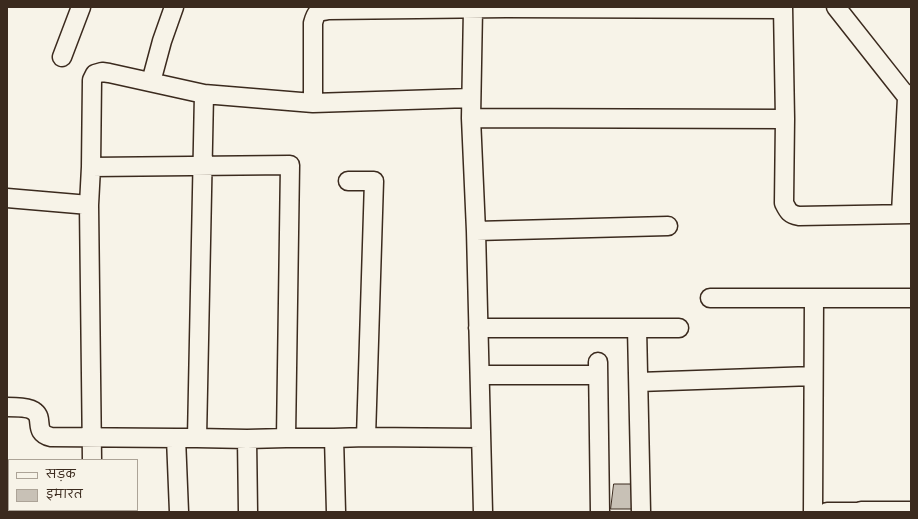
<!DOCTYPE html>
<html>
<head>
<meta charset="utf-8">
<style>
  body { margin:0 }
  #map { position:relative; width:918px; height:519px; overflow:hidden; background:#f7f3e8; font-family:"Balsamiq Sans","Playpen Sans Deva",sans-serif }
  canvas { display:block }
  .frame { position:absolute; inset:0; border:8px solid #3b2a1e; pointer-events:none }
  .legend { position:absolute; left:8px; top:459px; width:130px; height:52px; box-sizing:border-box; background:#f7f3e8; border:1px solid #aca397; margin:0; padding:5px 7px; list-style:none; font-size:12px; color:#3b2a1e }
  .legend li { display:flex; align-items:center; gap:8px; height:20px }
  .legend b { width:20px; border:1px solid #aca397 }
</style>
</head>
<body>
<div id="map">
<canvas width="918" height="519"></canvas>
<div class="frame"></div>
<ul class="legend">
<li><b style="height:5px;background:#f7f3e8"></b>सड़क</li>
<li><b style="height:11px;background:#c8c1b6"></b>इमारत</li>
</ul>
</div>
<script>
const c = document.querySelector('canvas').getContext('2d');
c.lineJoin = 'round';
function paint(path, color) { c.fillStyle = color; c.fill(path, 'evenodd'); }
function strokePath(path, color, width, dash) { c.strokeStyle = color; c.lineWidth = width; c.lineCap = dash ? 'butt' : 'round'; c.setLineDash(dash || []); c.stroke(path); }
const building = new Path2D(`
  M614,484H635L639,509H611Z`);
const minor = new Path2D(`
  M783,7L785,119L784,203C788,211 789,214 799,216L911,214
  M836,7L911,102
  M473,9L471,118L476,231L483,512
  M62,57L81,7
  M151,82L162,41L174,7
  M313,103V23C316,12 317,12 328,10L506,8L783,9
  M471,118L785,119
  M91,167L290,165L286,438
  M348,181H374L366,437
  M7,198L89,205
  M901,213L907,98L911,94
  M476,231L668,226
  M710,298H911
  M478,328H679
  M637,328L641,512
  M598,362L600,512
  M480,375H598
  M639,382L813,376
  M7,407C14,407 30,407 35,412C44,419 33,433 51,437L176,438H197L204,94L313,103L470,98
  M176,438L179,512
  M197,438L247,439L286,438H334L366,437L481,438
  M334,438L336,512
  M247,439L248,512
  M92,460L89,205L91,167L92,80L95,74L102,72L109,73L204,94
  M92,510V512
  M861,511H911
  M813,512L814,298
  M827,512H861`);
paint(building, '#c8c1b6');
strokePath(building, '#3b2a1e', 1);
strokePath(minor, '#3b2a1e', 21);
strokePath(minor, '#f7f3e8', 18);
</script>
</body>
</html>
